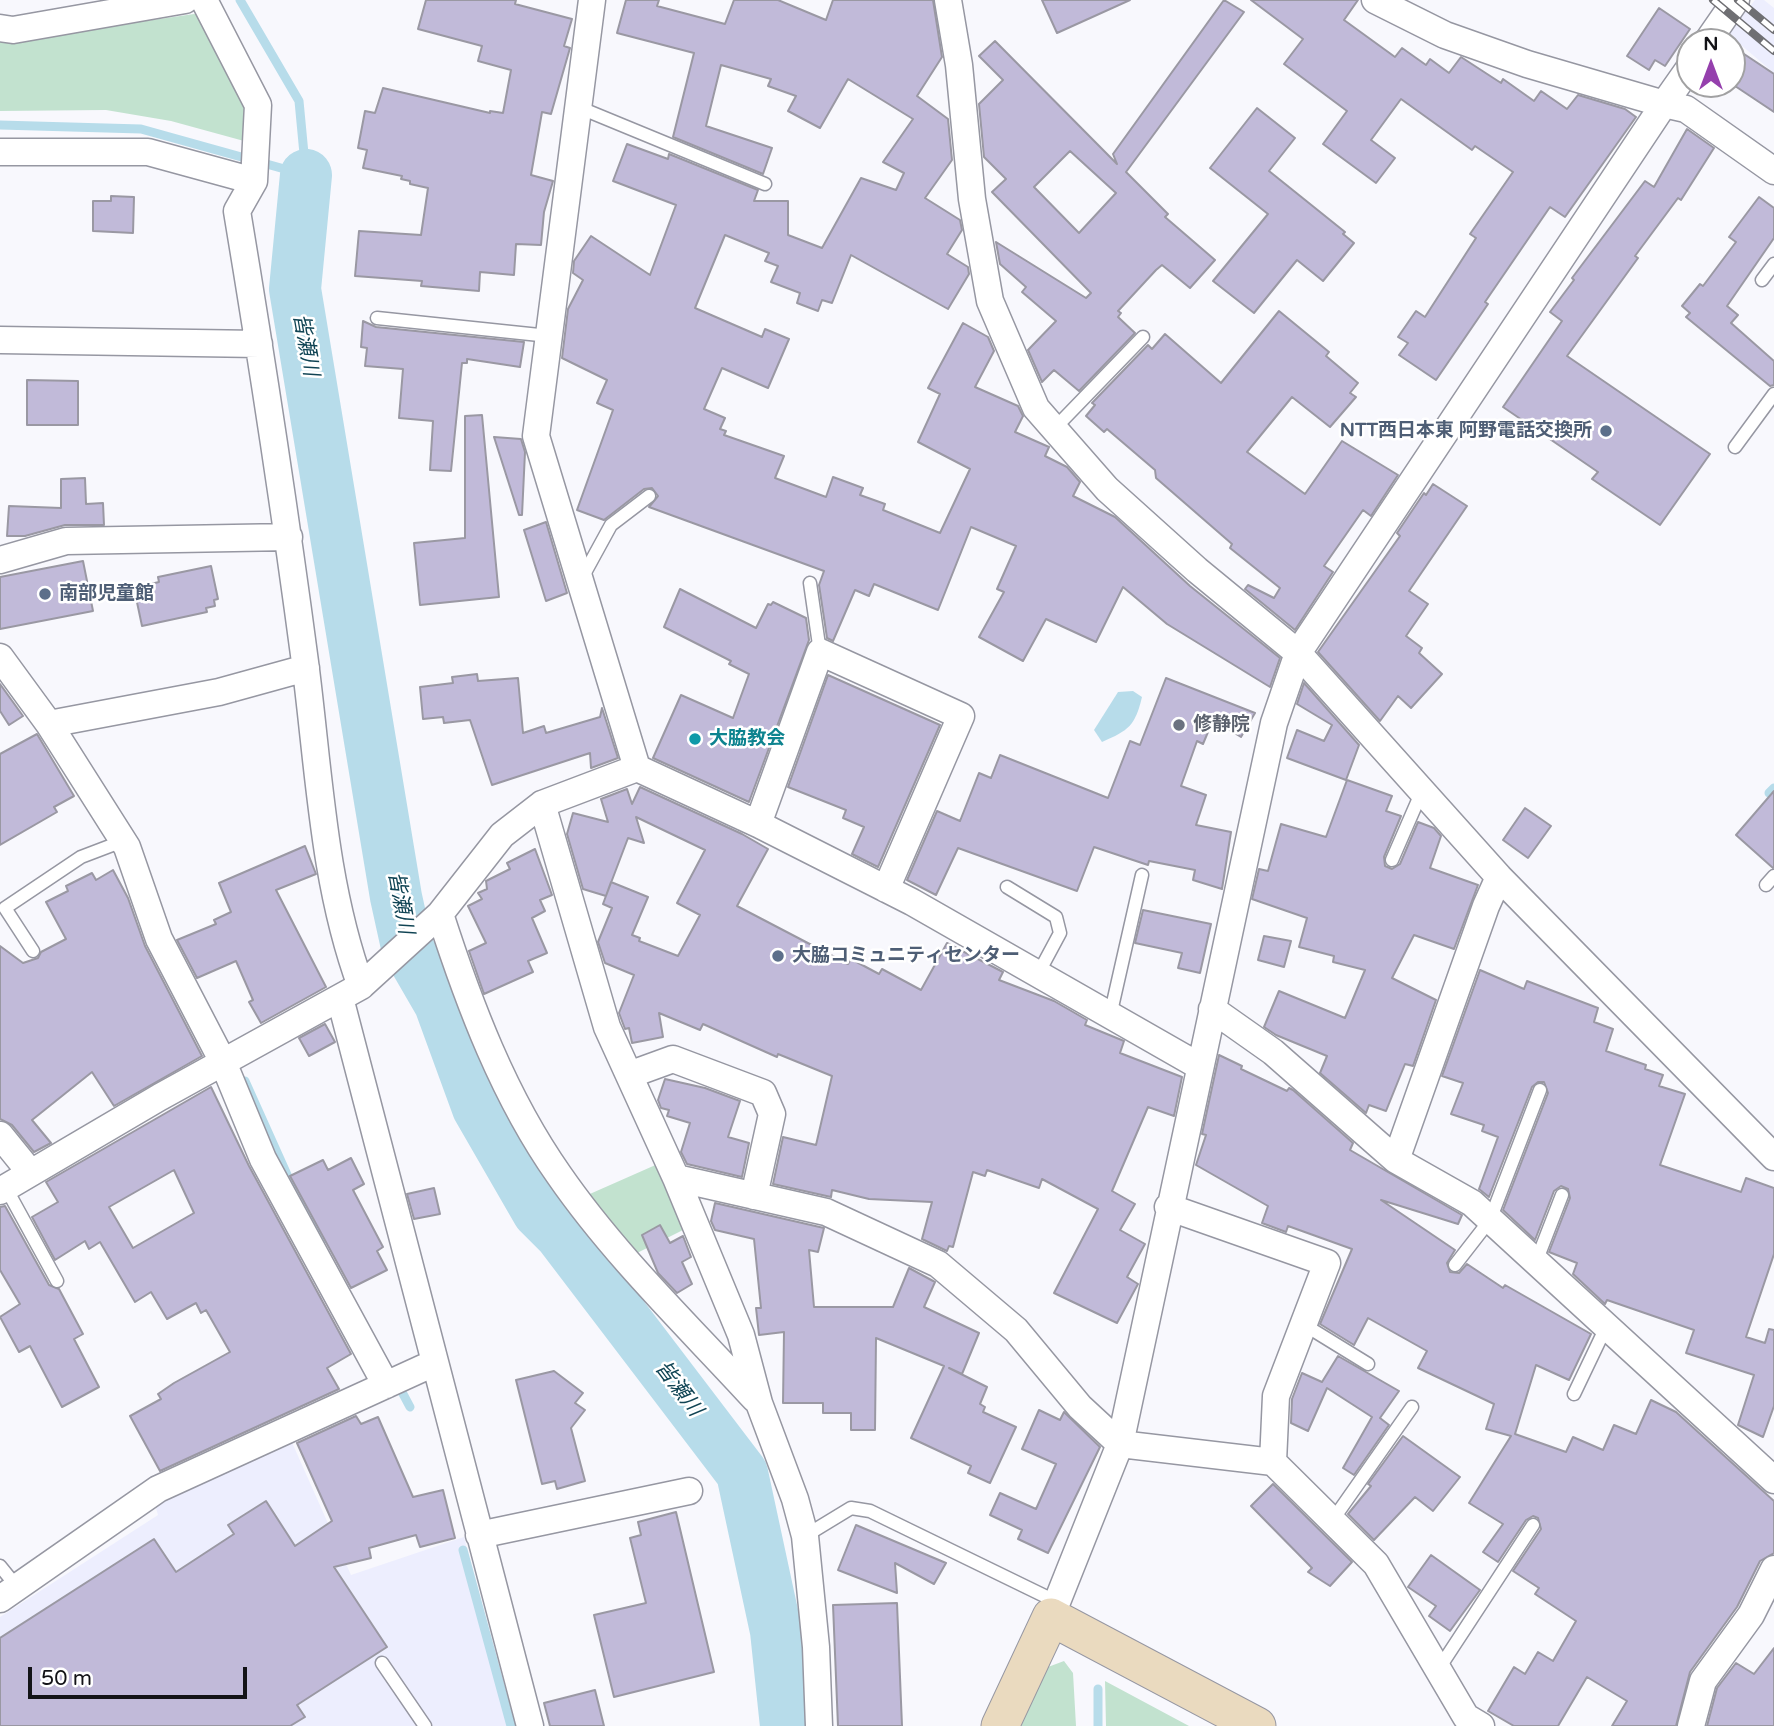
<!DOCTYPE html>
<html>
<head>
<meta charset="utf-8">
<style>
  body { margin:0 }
  #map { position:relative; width:1774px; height:1726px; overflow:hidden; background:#f8f8fd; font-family:"Varela Round",sans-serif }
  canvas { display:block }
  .north { position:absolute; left:1676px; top:28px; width:70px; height:70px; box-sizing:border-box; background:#fff; border:2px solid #a1a1a2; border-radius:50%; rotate:0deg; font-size:19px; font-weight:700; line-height:28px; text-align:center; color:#131317 }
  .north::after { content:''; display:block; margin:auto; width:24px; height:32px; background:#9540ad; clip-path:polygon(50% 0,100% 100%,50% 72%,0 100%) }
  .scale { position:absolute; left:28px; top:1667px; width:219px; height:32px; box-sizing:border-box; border:4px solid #131317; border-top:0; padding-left:9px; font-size:21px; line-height:24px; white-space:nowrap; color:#131317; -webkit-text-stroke:5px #fff; paint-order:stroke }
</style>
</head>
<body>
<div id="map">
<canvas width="1774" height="1726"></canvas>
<div class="north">N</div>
<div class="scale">50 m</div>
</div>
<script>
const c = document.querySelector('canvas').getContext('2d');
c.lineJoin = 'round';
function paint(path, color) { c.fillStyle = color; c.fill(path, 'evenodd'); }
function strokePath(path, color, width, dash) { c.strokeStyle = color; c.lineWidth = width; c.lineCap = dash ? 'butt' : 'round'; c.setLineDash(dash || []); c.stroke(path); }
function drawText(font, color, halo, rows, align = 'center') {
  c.font = font + ' "Varela Round","Noto Sans JP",sans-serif'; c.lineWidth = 5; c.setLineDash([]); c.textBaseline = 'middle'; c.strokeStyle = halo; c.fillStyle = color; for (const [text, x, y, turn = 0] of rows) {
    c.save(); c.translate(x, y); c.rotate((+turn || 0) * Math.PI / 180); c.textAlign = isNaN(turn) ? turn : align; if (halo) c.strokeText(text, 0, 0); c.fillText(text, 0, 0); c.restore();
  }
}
const built = new Path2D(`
  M1755,0H1764L1774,8V73L1728,34Z
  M290,1438L351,1575L464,1537L510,1726H0V1617L158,1515L154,1501Z`);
const green = new Path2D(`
  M201,13L246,97L244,141L171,121L106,110L0,111V42Z
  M660,1163L689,1227L635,1254L583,1197Z
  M1064,1661L1073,1673L1076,1726H1021L1048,1667Z
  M1105,1681L1189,1726H1106Z`);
const water = new Path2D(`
  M1133,691L1142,697C1135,726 1129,730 1102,742L1094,730L1118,692Z`);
const stream = new Path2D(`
  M0,125L141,129L306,175L299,101L240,0
  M1769,793L1774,788
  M245,1081L289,1179L322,1240
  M402,1392L410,1407
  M463,1550L511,1726
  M1098,1689V1726`);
const river = new Path2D(`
  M306,175L295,289L396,897L407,947L440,1004L478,1108L538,1212L560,1234L742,1473L776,1631L786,1726`);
const building = new Path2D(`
  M426,0H516L515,4L572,19L564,46L570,48L551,114L542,112L531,175L553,181L544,212L541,245L516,244L514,275L480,272L479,291L421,286L422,281L355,276L359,231L421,235L428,188L410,184V181L401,179L402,176L363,168L367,150L358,148L365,111L375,113L383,88L490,113V111L503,113L511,70L478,61L482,46L418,29Z
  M626,0H659L657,6L725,24L734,0H778L826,20L833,0H933L942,57L917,96L948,119L952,160L925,198L960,220L962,230L947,254L968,267L969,274L948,309L851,255L832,303L822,300L818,311L797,303L800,293L771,282L778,266L765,261L769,253L725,235L695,308L762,337L765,329L789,339L768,388L722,368L704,409L725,418L720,429L726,431L724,435L784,456L775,478L826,497L833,477L863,488L860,495L885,504L883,510L940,533L970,469L918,442L940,394L928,388L963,323L988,337L994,351L975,387L1018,406L1023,416L1015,432L1049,447L1045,456L1067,467L1080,482L1073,496L1115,517L1190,586L1280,658L1270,687L1167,624L1123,587L1096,642L1046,619L1023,661L979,637L1004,592L997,589L1016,546L971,527L938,610L874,584L869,596L855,590L833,641L827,638L819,585L824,571L649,507L658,496L652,488L644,489L604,520L577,510L613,410L597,403L607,380L562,358L568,309L583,280L573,273L574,261L591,236L650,275L676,205L613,181L627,144L668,159L669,154L758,190L754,201H788V235L822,248L861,178L896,190L904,173L883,162L913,119L848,79L820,128L788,111L796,96L768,86L771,79L721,65L706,126L772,148L763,174L673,137L694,53L617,33Z
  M1042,0H1130L1057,33Z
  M1224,0L1244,12L1126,172L1168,214L1165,217L1215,260L1190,288L1162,265L1156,270L1118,311L1121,313L1118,317L1135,333L1079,391L1054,370L1042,382L1028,350L1056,321L1022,292L1026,287L1000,264L996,242L1086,298L1091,293L992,192L1006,179L984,157L979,104L1003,80L979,56L995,41L1117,164L1113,154ZM1070,151L1116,193L1079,233L1034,187Z
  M1251,0H1358L1344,20L1395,57L1402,48L1426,65L1430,59L1449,73L1461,57L1501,83L1503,79L1534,101L1541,91L1567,109L1578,95L1625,109L1636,117L1565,217L1550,207L1485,302L1488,304L1436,380L1399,355L1408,343L1398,337L1416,311L1425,317L1476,238L1470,234L1513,172L1475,146L1472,150L1401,99L1371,140L1395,158L1376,183L1323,144L1347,111L1284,64L1303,39Z
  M1659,8L1690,29L1665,66L1655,60L1649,70L1627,56Z
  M1732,46L1774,74V112L1732,84Z
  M1257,108L1295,138L1269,171L1345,232L1343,234L1354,243L1323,281L1297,260L1254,313L1213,281L1268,214L1210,168Z
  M1687,129L1714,148L1681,200L1678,198L1635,256L1638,258L1567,356L1710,454L1660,525L1592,479L1598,472L1503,407L1562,321L1550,312L1574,280L1572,278L1645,181L1654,187Z
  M111,196L134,197L133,233L93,231V201H111Z
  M1759,197L1774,208V238L1727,306L1738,315L1731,323L1774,361V385L1770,386L1686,317L1690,313L1682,306L1700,284L1703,286L1736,242L1729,237Z
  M1279,311L1329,352L1326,356L1358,383L1350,393L1356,397L1330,427L1292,397L1247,452L1305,494L1342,441L1398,475L1371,516L1363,510L1324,566L1333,572L1295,630L1245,589L1248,585L1274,598L1280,588L1230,548L1232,544L1156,478L1155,470L1107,429L1104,432L1086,416L1095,405L1092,403L1148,345L1152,349L1165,334L1221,383Z
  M363,321L376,327L524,342L520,367L467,359V363H462L451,471L430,470L433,421L399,418L403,369L365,366L367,348L361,347Z
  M27,380L78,381V425H27Z
  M482,415L499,597L420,605L414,543L465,538V416Z
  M494,437L521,439L525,452L522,515H519Z
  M85,478L86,504L103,503L104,525H65L25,536H7L9,506L61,508V479Z
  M1433,484L1467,506L1409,591L1428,604L1406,636L1422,648L1419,653L1442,674L1411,708L1398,696L1380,721L1318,652L1400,536L1397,533L1424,493L1426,495Z
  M546,522L567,593L546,601L524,530Z
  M83,561L93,611L0,629V577Z
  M211,566L218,599L214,600L215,606L206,608L207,612L142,626L134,588L159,582L158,577Z
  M680,589L756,628L768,604L771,605L773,602L806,618L809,640L749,802L653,758L681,695L733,718L749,674L729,664L731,661L664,627Z
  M477,674L478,681L518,678L523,733L544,726L546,733L600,717L602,708L618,758L591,768L590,753L492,785L470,720L444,723L443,717L423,719L420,687L453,683L452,677Z
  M828,675L940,725L878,867L852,854L864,827L843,818L846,810L788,787Z
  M1166,678L1255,713L1241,737L1213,720L1203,744L1197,741L1181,786L1206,795L1196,825L1231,832L1222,889L1193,880L1195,870L1149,861L1148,865L1094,847L1077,891L958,848L936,895L907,880L937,811L960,821L979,773L991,778L1000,755L1108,798L1130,741L1140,745Z
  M1304,683L1359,745L1346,780L1287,758L1297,730L1324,741L1332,725L1297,704Z
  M0,684L23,716L9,725L0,711Z
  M37,734L74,796L54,807L57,812L0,845V754Z
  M1347,780L1392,796L1386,811L1401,816L1384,857L1385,866L1392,869L1400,864L1418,822L1434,828L1441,836L1430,868L1478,885L1454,949L1414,935L1392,978L1436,1000L1413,1066L1405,1064L1386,1111L1369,1105L1366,1113L1320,1073L1327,1056L1276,1035L1264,1027L1279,991L1345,1018L1365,970L1333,962L1334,956L1299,947L1307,918L1252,899L1259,869L1268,871L1281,824L1326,837Z
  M640,787L742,834L768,849L737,906L848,964L851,959L879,974L882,969L921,990L947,943L1003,972L999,980L1054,1001L1087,1020L1085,1025L1124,1041L1120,1053L1182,1077L1174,1116L1148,1107L1112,1191L1135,1204L1120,1230L1145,1244L1127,1277L1138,1284L1117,1323L1054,1293L1098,1209L1042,1179L1039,1188L987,1170L985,1176L973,1172L953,1247L949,1246L947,1251L922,1239L932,1202L869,1199L832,1190L831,1197L773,1184L783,1137L816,1145L832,1076L778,1054L777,1057L703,1024L700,1030L659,1013L663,1037L632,1043L629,1028L625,1029L619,1013L634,975L605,963L598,942L612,908L603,904L611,882L648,897L632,935L640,938L639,941L678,956L700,915L677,903L705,850L636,817L644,843L628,838L606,896L583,889L567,834L573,813L608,822L601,799L627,789L632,804Z
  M1774,791V867L1773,868L1736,835Z
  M1525,808L1551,826L1528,858L1503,840Z
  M305,846L316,874L276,890L326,987L261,1023L249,1002L253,1000L236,961L197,978L177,940L216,924L214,920L231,912L219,883Z
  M535,849L552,895L540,900L545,911L532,918L547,953L528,961L533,972L484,994L469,951L486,943L468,906L482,899L478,893L487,889L486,881L510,869L507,863Z
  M113,870L128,898L145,946L202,1056L114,1106L92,1072L32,1120L51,1143L34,1152L12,1125L0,1119V946L23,963L38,958L41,952L66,939L46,902L68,891L66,886L92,873L96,880Z
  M1143,910L1211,924L1200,973L1178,968L1182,953L1135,943Z
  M1264,936L1291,941L1284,967L1258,960Z
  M1480,970L1524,989L1527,981L1598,1008L1594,1022L1613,1029L1606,1051L1646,1065L1645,1069L1663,1075L1659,1086L1685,1094L1660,1165L1741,1192L1746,1178L1774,1188V1254L1746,1337L1765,1343L1769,1329L1774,1330V1406L1763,1437L1738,1425L1754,1375L1686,1353L1694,1330L1607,1300L1605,1304L1573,1274L1577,1263L1549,1252L1570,1198L1568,1189L1561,1186L1554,1191L1535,1240L1503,1210L1548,1093L1544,1082H1538L1532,1087L1489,1197L1479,1189L1498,1137L1482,1131L1484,1125L1451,1114L1463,1083L1442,1076Z
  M325,1024L335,1042L309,1056L299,1038Z
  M1219,1055L1242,1066L1241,1069L1287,1091L1289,1088L1293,1090L1353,1143L1350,1150L1462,1215L1458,1224L1381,1200L1455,1250L1447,1263L1450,1272L1459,1273L1467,1264L1503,1288L1505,1285L1591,1334L1569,1380L1536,1365L1515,1434L1566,1452L1573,1437L1603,1450L1614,1425L1636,1434L1651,1400L1676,1412L1774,1501V1553L1760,1561L1737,1607L1690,1672L1676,1726H1612L1627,1701L1587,1677L1558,1726H1514L1488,1711L1514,1667L1525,1674L1538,1652L1553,1661L1576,1621L1535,1594L1539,1588L1513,1571L1541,1529L1538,1518L1533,1516L1526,1520L1498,1562L1483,1552L1503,1524L1469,1503L1511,1436L1486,1429L1494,1404L1418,1368L1427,1351L1368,1318L1354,1345L1320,1324L1352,1249L1288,1226L1286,1232L1262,1223L1268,1206L1196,1165L1206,1135L1202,1134Z
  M665,1079L705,1088L740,1101L728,1137L749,1143L742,1177L687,1164L681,1152L690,1123L667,1116L669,1110L661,1108L658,1100Z
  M211,1087L249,1166L351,1354L327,1368L339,1389L160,1471L130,1416L161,1399L158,1394L174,1383L230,1352L206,1310L201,1313L196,1303L167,1319L151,1292L135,1302L100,1242L89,1249L85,1241L55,1260L32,1217L58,1202L46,1182ZM174,1170L194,1213L133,1248L109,1207Z
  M351,1158L364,1184L353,1190L383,1247L377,1251L387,1270L351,1288L290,1176L323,1160L328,1170Z
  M434,1188L440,1214L414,1219L407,1194Z
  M715,1203L824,1228L818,1252L809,1250L814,1307H893L909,1268L935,1282L924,1307L979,1333L962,1374L949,1368L987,1387L980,1404L985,1407L983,1412L1016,1427L990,1483L968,1473L971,1466L911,1438L944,1366L876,1338L875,1430H851V1413H823V1403H783L784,1332L759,1335L756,1308H761L754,1239L715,1230L711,1221Z
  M5,1206L49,1285L59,1289L83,1334L74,1339L99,1387L62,1407L30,1346L19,1352L0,1317L20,1304L0,1270V1207Z
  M660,1225L670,1243L683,1236L691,1257L682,1262L692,1284L677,1293L658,1273L642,1235Z
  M1338,1356L1399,1391L1380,1418L1389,1425L1354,1475L1343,1468L1372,1417L1327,1388L1308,1431L1291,1423L1292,1399L1302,1373L1322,1382Z
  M554,1371L583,1393L575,1403L585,1410L571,1428L585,1481L557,1489L555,1481L542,1484L516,1380Z
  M1039,1410L1060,1420L1064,1412L1100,1447L1048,1553L1018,1539L1022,1530L990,1515L1000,1493L1036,1509L1056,1464L1022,1449Z
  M356,1416L361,1424L378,1417L413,1497L443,1490L455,1538L420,1547L416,1535L369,1548L371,1558L334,1567L387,1647L297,1705L305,1717L290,1726H0V1638L154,1539L176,1572L234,1534L228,1525L266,1501L295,1546L332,1521L297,1443Z
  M1403,1436L1460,1477L1433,1511L1415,1497L1374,1540L1348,1514L1371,1486L1368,1484Z
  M1273,1484L1352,1562L1330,1586L1308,1572L1312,1568L1251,1506Z
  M676,1512L714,1672L614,1697L594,1615L646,1603L630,1538L641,1535L638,1522Z
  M856,1525L946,1563L934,1584L895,1563L897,1593L838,1570Z
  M1431,1555L1480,1590L1450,1631L1429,1616L1436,1606L1408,1587Z
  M897,1603L902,1726H838L833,1605Z
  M1774,1648V1726H1707L1717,1688L1736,1663L1754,1674Z
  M595,1690L604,1726H550L544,1703Z`);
const lane = new Path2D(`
  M578,107L765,184
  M1762,280L1774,264
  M377,318L549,336
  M1054,429L1143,337
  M1735,447L1774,394
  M582,578L611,525L649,496
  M810,583L820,652
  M1392,860L1422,791
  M1766,885L1774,876
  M1007,887L1056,917L1060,933L1038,974
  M33,951L5,908L81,857L123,841
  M1110,1016L1142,875
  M6,1188L57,1281
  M1536,1262L1562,1195
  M1455,1265L1490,1220L1540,1090
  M1303,1324L1368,1364
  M1574,1394L1606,1327
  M1332,1521L1412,1407
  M805,1536L851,1508L870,1511L1057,1602
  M0,1566L17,1587
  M382,1663L425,1726
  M1438,1670L1533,1525`);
const street = new Path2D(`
  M204,0L258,105L254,181
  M592,0L536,436L637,768
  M948,0L959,65L972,199L990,301L1036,408L1107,489L1197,570L1298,653L1499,877L1774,1157
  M0,28L13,30L185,0
  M1707,42L1736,0
  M1690,67L1664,104L1686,109L1774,171
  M0,152H148L254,181L237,211C262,361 285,511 305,662C319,770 323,883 361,986
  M0,340L259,344
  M0,560L66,541L289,537
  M0,657L49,724L127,847L159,939L223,1062L263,1159L386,1385
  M49,724L219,692L306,668
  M542,804L607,1027L676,1178L741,1335L759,1403L795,1499L805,1536L816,1647L819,1726
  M758,824L820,652L961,716L886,889
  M440,914C469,1004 504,1097 559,1175C615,1256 689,1327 755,1399
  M340,998L530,1726
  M1212,1009L1273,1052L1396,1160L1472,1203L1774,1480
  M629,1075L673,1059L763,1093L772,1114L754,1196
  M0,1135L30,1172
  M1396,1160L1486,906L1499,877
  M676,1178L826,1212L938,1264L1016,1330L1080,1407L1120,1444L1273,1462L1376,1564L1466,1717L1481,1726
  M0,1191L160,1097L361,986L440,914L502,835L542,804L637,768L758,824L912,902L1199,1066
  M1168,1207L1327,1263L1276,1396L1273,1462
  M479,1535L689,1491
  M0,1599L158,1489L434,1363
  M1051,1617L1120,1444L1274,723L1298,653L1664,104L1527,64L1445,35L1375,0
  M1691,1726L1703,1681L1751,1615L1774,1569`);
const secondary = new Path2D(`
  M1000,1726L1051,1617L1257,1726`);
const rail = new Path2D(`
  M1713,0L1774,51
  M1738,0L1774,30`);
const markers = [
  [1606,431,7,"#5c6f8a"],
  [45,594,7,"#5c6f8a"],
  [1179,725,7,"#6b7280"],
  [695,739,7,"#0f9aa8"],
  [778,956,7,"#5c6f8a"]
];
const serviceNames = [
  ["NTT西日本東 阿野電話交換所",1592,431,"right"],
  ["南部児童館",59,594],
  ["大脇コミュニティセンター",792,956]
];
const worshipNames = [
  ["修静院",1193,725]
];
const cultureNames = [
  ["大脇教会",709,739]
];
const waterNames = [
  ["皆瀬川",305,345,80],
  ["皆瀬川",400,903,80],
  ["皆瀬川",678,1389,53]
];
paint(built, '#edeefe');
paint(green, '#c2e2cf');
paint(water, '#b7dcea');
strokePath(stream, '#b7dcea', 9);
strokePath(river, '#b7dcea', 52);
paint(building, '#c1bad9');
strokePath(building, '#9a98a3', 2);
strokePath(lane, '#9697a2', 15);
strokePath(street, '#9697a2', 29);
strokePath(secondary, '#9697a2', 39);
strokePath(lane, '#fff', 12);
strokePath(street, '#fff', 26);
strokePath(secondary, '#eadabf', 37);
strokePath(rail, '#6f6f73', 8);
strokePath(rail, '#fff', 5, [16]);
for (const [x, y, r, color] of markers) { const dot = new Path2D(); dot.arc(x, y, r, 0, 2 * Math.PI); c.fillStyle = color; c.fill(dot); strokePath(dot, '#fff', 2.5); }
drawText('bold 19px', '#4e5e75', '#fff', serviceNames, 'left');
drawText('bold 19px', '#5b616d', '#fff', worshipNames, 'left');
drawText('bold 19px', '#0d838f', '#fff', cultureNames, 'left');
drawText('italic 21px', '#104454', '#fff', waterNames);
</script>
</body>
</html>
